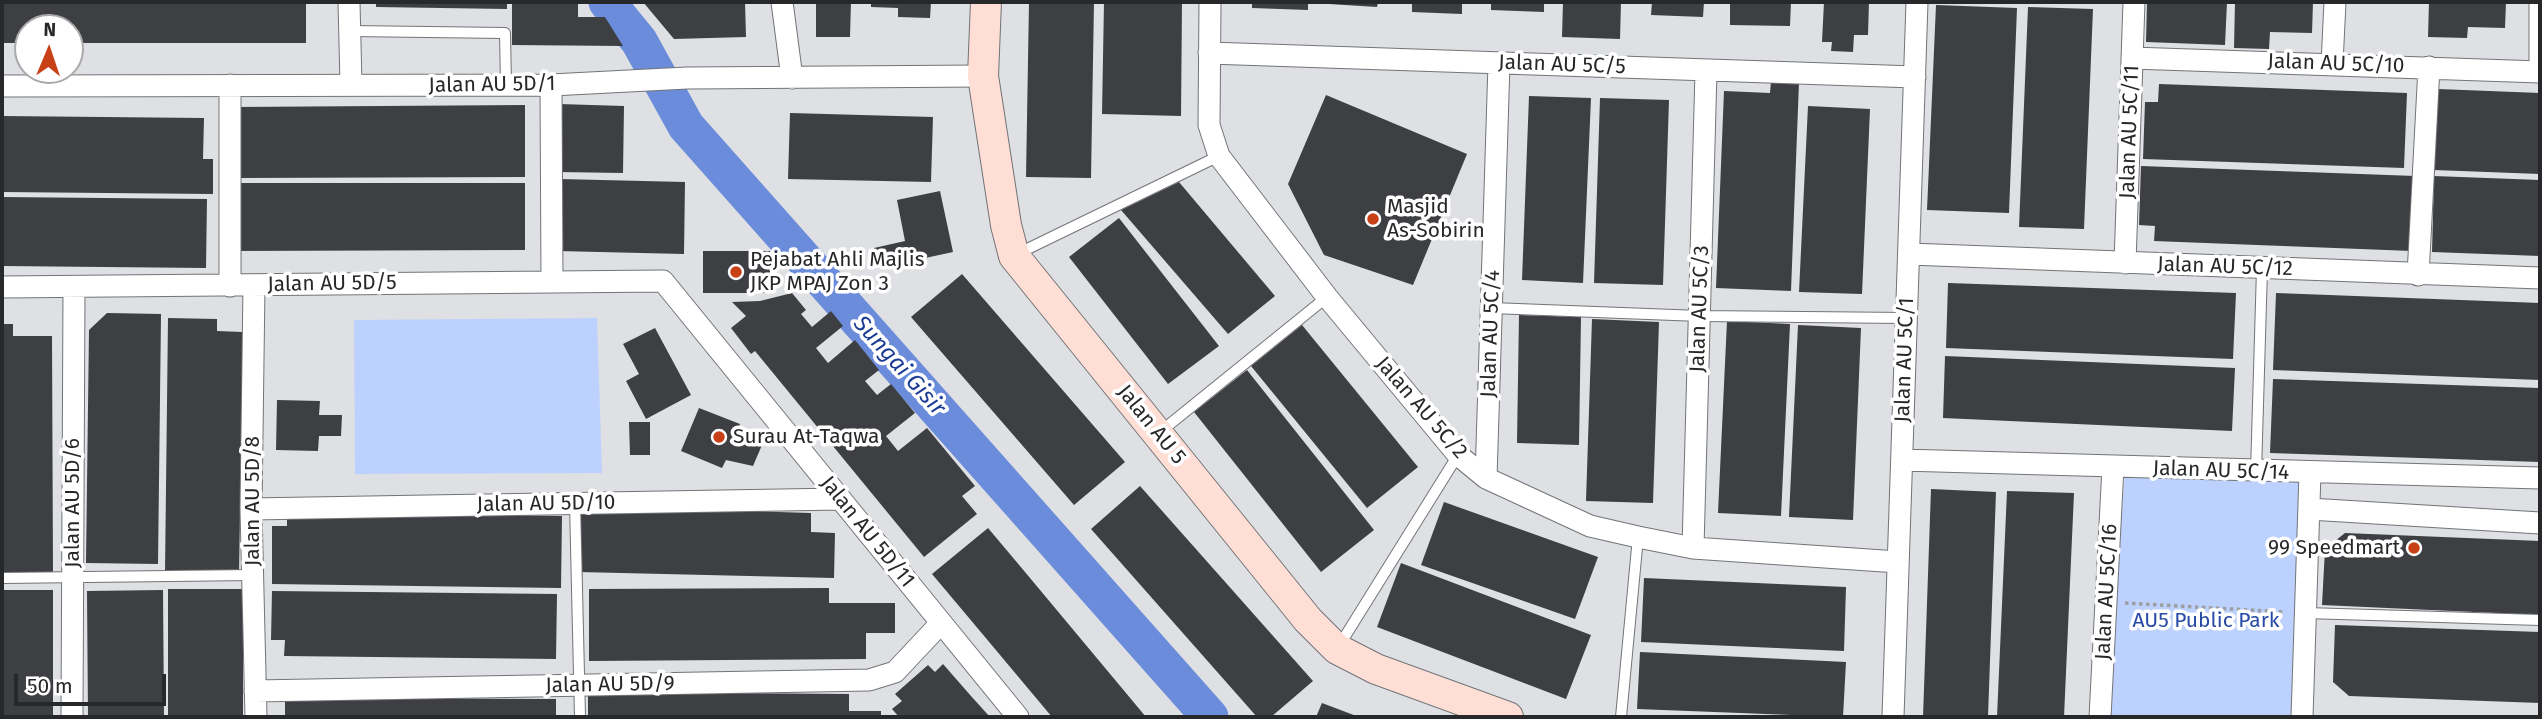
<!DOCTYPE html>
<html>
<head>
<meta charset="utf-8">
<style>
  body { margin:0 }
  #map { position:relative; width:2542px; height:719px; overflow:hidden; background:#dee0e3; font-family:"Fira Sans",sans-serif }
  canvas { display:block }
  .frame { position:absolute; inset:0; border:4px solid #272829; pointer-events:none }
  .north { position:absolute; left:14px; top:14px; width:70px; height:70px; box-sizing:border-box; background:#fff; border:2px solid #a9a9a9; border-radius:50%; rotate:2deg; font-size:19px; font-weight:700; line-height:28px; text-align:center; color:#272829 }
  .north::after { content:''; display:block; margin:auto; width:24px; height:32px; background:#c84015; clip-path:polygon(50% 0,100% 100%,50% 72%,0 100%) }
  .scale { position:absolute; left:14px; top:674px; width:152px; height:32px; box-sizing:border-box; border:4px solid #272829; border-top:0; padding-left:9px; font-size:21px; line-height:24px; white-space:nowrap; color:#272829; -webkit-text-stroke:5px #fff; paint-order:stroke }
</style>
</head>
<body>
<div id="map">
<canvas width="2542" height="719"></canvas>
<div class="frame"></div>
<div class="north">N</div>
<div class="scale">50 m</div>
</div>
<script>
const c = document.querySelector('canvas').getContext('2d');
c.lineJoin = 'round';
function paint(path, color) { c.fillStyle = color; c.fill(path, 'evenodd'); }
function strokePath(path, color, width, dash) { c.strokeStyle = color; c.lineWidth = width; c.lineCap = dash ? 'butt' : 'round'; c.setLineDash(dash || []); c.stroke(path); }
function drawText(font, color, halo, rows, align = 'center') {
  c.font = font + ' "Fira Sans",sans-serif'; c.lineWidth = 7; c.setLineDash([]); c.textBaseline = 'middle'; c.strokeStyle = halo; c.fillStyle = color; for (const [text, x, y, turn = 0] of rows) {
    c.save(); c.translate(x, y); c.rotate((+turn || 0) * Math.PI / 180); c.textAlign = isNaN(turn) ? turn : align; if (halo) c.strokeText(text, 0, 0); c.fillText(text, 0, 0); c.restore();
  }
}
const green = new Path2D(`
  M597,318L602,473L355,474L354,320Z
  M2125,474L2304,481L2294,717H2105Z`);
const river = new Path2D(`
  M607,2L639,41L686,126L1210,717`);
const building = new Path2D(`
  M2,2L306,4V43H70V28H28V43H2Z
  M376,2H507V9L376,7Z
  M512,2H578V17H605L623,46L512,45Z
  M643,2H745L746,37L674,39Z
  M816,2H851L850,37H816Z
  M871,2H931L930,18L898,17V8L871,7Z
  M1029,2H1094L1091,178L1026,177Z
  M1104,2H1182L1181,116L1102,114Z
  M1252,2H1308V10L1252,8Z
  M1329,2H1378L1377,7L1329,4Z
  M1412,2H1462V14L1412,12Z
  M1491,2H1544V12L1491,10Z
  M1563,2H1621L1620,39L1562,37Z
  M1652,2H1704L1703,17L1651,15Z
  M1730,2H1791L1790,26L1730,25Z
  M1824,2H1869L1868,35H1854L1853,52L1831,51L1832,42H1822Z
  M2147,2H2227L2225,45L2146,42Z
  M2235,2H2313L2312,33L2270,32L2269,49L2234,48Z
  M2429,2H2506L2505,28L2468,27L2467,38L2428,37Z
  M1936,5L2017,8L2009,213L1927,210Z
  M2028,7L2093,9L2084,229L2019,227Z
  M1771,81L1799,82L1791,291L1716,288L1724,91L1770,93Z
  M2159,84L2407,93L2404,168L2143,159L2145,102H2158Z
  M2438,89L2540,93V174L2434,170Z
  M1326,95L1467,154L1413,285L1324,255L1288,184Z
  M1529,96L1591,98L1583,283L1522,280Z
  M1600,98L1669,100L1663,285L1594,283Z
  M559,104L624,106L623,173L558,172Z
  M525,105V177L236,178V107Z
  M1808,106L1870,109L1862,294L1799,292Z
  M790,113L933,117L931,182L788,179Z
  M2,116L204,118L203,159H213V194L2,192Z
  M2141,166L2415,176L2412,251L2154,241L2155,226L2139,225Z
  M2434,176L2540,180V256L2432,252Z
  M559,179L685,182L684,254L557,251Z
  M1179,182L1275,296L1228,334L1121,210Z
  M229,183H525V250L229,251Z
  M940,191L953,252L879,268L874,248L905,241L897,200Z
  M2,197L207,199L206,268L2,266Z
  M1119,218L1219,346L1168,384L1069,257Z
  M703,251H770V293H703Z
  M962,274L1125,462L1074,505L911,317Z
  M1948,283L2236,293L2233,359L1946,348Z
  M792,293L806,310L801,314L812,327L831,311L843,326L816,348L828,363L855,340L879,370L865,381L877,395L891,384L915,413L886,436L898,451L927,428L975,486L962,496L977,514L924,557L755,351L751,354L731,328L746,316L732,302L760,301Z
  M2276,293L2540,303V380L2273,370Z
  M107,313L161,314L158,564L86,563L89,330Z
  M1519,315L1581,317L1579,445L1517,443Z
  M168,318L217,319V331L243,332L239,574L165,573Z
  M1592,319L1659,322L1653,503L1586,501Z
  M1727,321L1790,324L1781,516L1718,513Z
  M2,324H13V336H52L53,575L2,574Z
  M1302,325L1418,467L1367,508L1251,366Z
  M1798,325L1861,328L1853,520L1789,517Z
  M655,328L691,395L646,419L626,381L639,374L623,344Z
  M1945,356L2235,368L2232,431L1943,418Z
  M1247,370L1374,530L1321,572L1194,412Z
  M2273,379L2540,388V462L2270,453Z
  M277,400L320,401L319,415H342L341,436H319L318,451L276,450Z
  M699,408L740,424L738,430L751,435L749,440L762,445L753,466L726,460L722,468L681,451Z
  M629,422H650V455H630Z
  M1140,486L1313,681L1271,717H1257L1091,529Z
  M1931,489L1996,492L1988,717H1923Z
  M2007,491L2074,493L2064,717H1997Z
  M1444,502L1598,557L1575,619L1421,565Z
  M580,506L811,513V532L835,533L834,578L579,572Z
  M287,512L562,516L561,588L272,584V526H287Z
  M988,528L1020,566L1146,717H1052L964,612L932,574Z
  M2345,533L2540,541V615L2322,605L2325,549Z
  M1401,563L1591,635L1566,699L1377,627Z
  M1644,578L1846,587L1844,651L1641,642Z
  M829,588V603H895V633H866V659L589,661V589Z
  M168,589H243V717H168Z
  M2,590H53V717H2Z
  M163,590L164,717H88L87,591Z
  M272,591L557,594L556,659L284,656L285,640H271Z
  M2335,625L2540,632V703L2349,696L2333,682Z
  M1640,652L1846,662L1843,717L1637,709Z
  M943,664L971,696L990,717H899L892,709L902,701L895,694L928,665L935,672Z
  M588,692L849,694V711H881V717H588Z
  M285,698L556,699V717H285Z
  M1322,703L1359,717H1316Z`);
const path = new Path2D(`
  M2125,603L2285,612`);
const service = new Path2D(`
  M350,31L505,33L506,85
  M1017,254L1219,156
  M1491,308L1700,316L1906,318
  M1160,432L1327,297
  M2256,472L2262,269
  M575,503L580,717
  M2,578L253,575
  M2305,613L2540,620
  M1339,646L1458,455
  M1621,717L1638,537`);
const minor = new Path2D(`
  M349,2L351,85
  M782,2L792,78
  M1210,2L1209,125L1219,156L1327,297L1458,455L1486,478L1590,526L1638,537L1693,548L1898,562
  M2540,2V72
  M1209,53L1915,77
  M2132,58L2540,72
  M2332,64L2335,2
  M230,85V286
  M551,85L552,282
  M2,86L551,85L687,78L983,76
  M1909,254L2540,278
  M2125,263L2134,2
  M2418,275L2429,67
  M254,285L251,509L256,717
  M2,287L663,281L1018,717
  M1902,460L2540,478
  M1486,478L1499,63
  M251,509L840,499
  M2309,509L2540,523
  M1693,548L1706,71
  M255,691L869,680L895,672L941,623
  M72,717L74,288
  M1893,717L1917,2
  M2100,717L2113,467
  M2302,717L2310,473`);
const secondary = new Path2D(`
  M986,2L983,76L1006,225L1014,256L1308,620L1337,649L1376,669L1508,717`);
const markers = [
  [1373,219,7,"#c84015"],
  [736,272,7,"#c84015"],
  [719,437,7,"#c84015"],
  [2414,548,7,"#c84015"]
];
const streetNames = [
  ["Jalan AU 5C/10",2336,64,2],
  ["Jalan AU 5C/5",1562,65,2],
  ["Jalan AU 5D/1",492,85,-1],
  ["Jalan AU 5C/11",2130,132,-88],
  ["Jalan AU 5C/12",2225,267,2],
  ["Jalan AU 5D/5",332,284,-1],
  ["Jalan AU 5C/3",1700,309,-88],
  ["Jalan AU 5C/4",1491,334,-88],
  ["Jalan AU 5C/1",1905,360,-88],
  ["Jalan AU 5C/2",1421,408,49],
  ["Jalan AU 5",1151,425,51],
  ["Jalan AU 5C/14",2221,471,2],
  ["Jalan AU 5D/8",253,501,-90],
  ["Jalan AU 5D/6",73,503,-90],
  ["Jalan AU 5D/10",546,504,-1],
  ["Jalan AU 5D/11",867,532,51],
  ["Jalan AU 5C/16",2107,592,-87],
  ["Jalan AU 5D/9",610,685,-1]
];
const poiNames = [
  ["Masjid",1387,207],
  ["As-Sobirin",1387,231],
  ["Pejabat Ahli Majlis",750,260],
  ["JKP MPAJ Zon 3",750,284],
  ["Surau At-Taqwa",733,437],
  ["99 Speedmart",2400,548,"right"]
];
const parkNames = [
  ["AU5 Public Park",2206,621]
];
const waterNames = [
  ["Sungai Gisir",899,366,48]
];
paint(green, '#bcd1fd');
strokePath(river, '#6a8cda', 37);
paint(building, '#3e3f42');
strokePath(service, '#727477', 12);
strokePath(minor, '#727477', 23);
strokePath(secondary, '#727477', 32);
strokePath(path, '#9d9ea1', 3.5, [3.5, 3.5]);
strokePath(service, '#fff', 10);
strokePath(minor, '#fff', 21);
strokePath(secondary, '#feded5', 30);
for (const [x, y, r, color] of markers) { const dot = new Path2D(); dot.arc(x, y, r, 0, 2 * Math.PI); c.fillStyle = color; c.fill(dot); strokePath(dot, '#fff', 2.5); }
drawText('21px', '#272829', '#fff', streetNames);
drawText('21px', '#272829', '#fff', poiNames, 'left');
drawText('21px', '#284ba6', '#fff', parkNames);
drawText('italic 23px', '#1b3b95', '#fff', waterNames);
</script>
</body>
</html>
